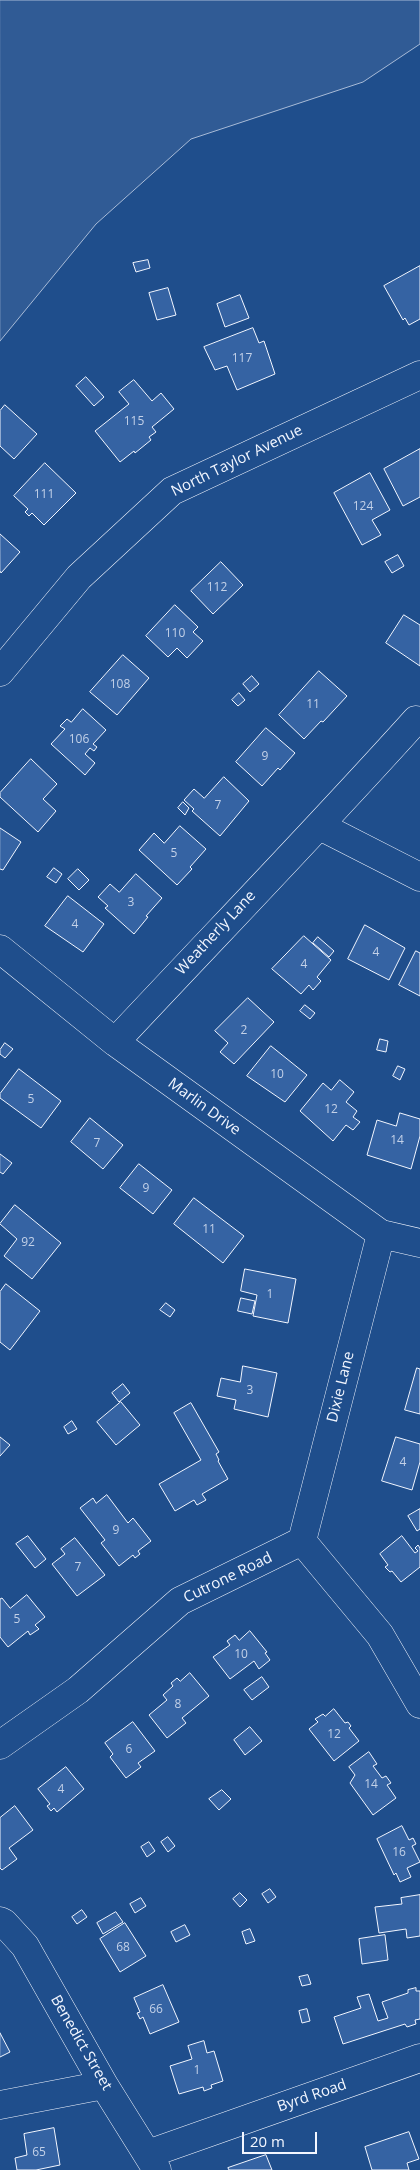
<!DOCTYPE html>
<html>
<head>
<meta charset="utf-8">
<style>
  body { margin:0 }
  #map { position:relative; width:420px; height:2170px; overflow:hidden; background:#1f4e8c; font-family:"Open Sans",sans-serif }
  canvas { display:block }
  .scale { position:absolute; left:242px; top:2132px; width:75px; height:22px; box-sizing:border-box; border:2px solid #f2f6ff; border-top:0; padding-left:6px; font-size:15px; line-height:18px; white-space:nowrap; color:#f2f6ff; -webkit-text-stroke:4px #1f4e8c; paint-order:stroke }
</style>
</head>
<body>
<div id="map">
<canvas width="420" height="2170"></canvas>
<div class="scale">20 m</div>
</div>
<script>
const c = document.querySelector('canvas').getContext('2d');
c.lineJoin = 'round';
function paint(path, color) { c.fillStyle = color; c.fill(path, 'evenodd'); }
function strokePath(path, color, width, dash) { c.strokeStyle = color; c.lineWidth = width; c.lineCap = dash ? 'butt' : 'round'; c.setLineDash(dash || []); c.stroke(path); }
function drawText(font, color, halo, rows, align = 'center') {
  c.font = font + ' "Open Sans",sans-serif'; c.lineWidth = 4; c.setLineDash([]); c.textBaseline = 'middle'; c.strokeStyle = halo; c.fillStyle = color; for (const [text, x, y, turn = 0] of rows) {
    c.save(); c.translate(x, y); c.rotate((+turn || 0) * Math.PI / 180); c.textAlign = isNaN(turn) ? turn : align; if (halo) c.strokeText(text, 0, 0); c.fillText(text, 0, 0); c.restore();
  }
}
const built = new Path2D(`
  M0,0H420V44L363,82L191,139L96,224L0,341Z`);
const building = new Path2D(`
  M148,260L150,268L136,272L133,263Z
  M420,266V319L409,325L405,318L403,320L384,286Z
  M168,288L176,315L157,320L149,293Z
  M240,295L249,318L225,327L217,304Z
  M253,328L259,343L264,341L275,374L237,390L227,366L215,370L204,347Z
  M86,377L104,397L94,406L76,386Z
  M134,380L152,401L161,393L174,409L152,427L156,432L149,437L151,440L135,453L134,451L120,462L95,431L129,404L119,392Z
  M5,405L37,434L14,459L0,446V411Z
  M420,449V497L403,506L384,469Z
  M45,463L76,493L44,525L32,513L29,516L25,512L28,509L14,496Z
  M370,473L390,510L372,520L381,535L362,545L334,493Z
  M0,534L20,552L1,573L0,571Z
  M398,555L404,566L392,573L385,562Z
  M221,562L243,585L213,614L191,591Z
  M175,605L198,627L193,632L203,641L187,658L177,648L168,657L146,636Z
  M404,615L420,625V666L386,643Z
  M123,655L149,678L117,715L90,692Z
  M319,671L347,696L323,722L321,721L304,739L279,715Z
  M252,676L259,684L250,692L243,684Z
  M239,693L245,700L238,706L232,700Z
  M83,709L106,730L93,744L97,747L94,751L90,748L85,754L95,763L85,775L51,744L65,729L60,726L67,719L71,722Z
  M266,728L295,753L280,770L278,768L262,786L236,762Z
  M31,759L57,784L43,799L56,811L38,832L0,797V793Z
  M224,777L249,801L220,836L192,811L194,809L184,800L194,789L204,798Z
  M183,802L189,808L185,815L178,808Z
  M180,826L206,849L190,867L192,869L177,885L139,850L154,833L164,843Z
  M0,828L21,842L3,870L0,869Z
  M54,868L62,874L56,883L47,877Z
  M78,869L89,880L79,890L68,879Z
  M136,874L162,898L146,916L148,917L134,934L105,908L108,906L98,897L110,884L119,892Z
  M68,896L104,924L83,952L45,926Z
  M365,925L405,948L389,980L348,959Z
  M304,936L331,960L317,977L321,981L313,990L309,985L301,994L272,969Z
  M318,937L334,951L329,957L313,943Z
  M416,951L420,953V996L399,985Z
  M248,998L274,1022L234,1064L220,1052L228,1043L215,1031Z
  M305,1005L315,1013L310,1019L300,1011Z
  M380,1039L388,1041L386,1052L377,1050Z
  M5,1043L13,1049L5,1058L0,1054V1050Z
  M271,1046L307,1075L285,1102L247,1076Z
  M398,1066L405,1069L400,1080L393,1076Z
  M19,1069L61,1101L41,1128L0,1098V1094Z
  M340,1080L354,1092L346,1102L357,1111L353,1117L360,1122L353,1130L346,1125L333,1141L300,1111L323,1083L331,1090Z
  M400,1113L420,1119V1136L411,1169L367,1155L377,1120L396,1126Z
  M90,1118L123,1145L103,1169L71,1142Z
  M0,1154L12,1163L3,1174L0,1172Z
  M139,1164L172,1190L153,1214L120,1188Z
  M194,1198L244,1236L223,1263L174,1224Z
  M15,1205L61,1243L32,1279L4,1256L17,1239L0,1224Z
  M245,1269L296,1279L288,1323L253,1316L257,1295L241,1291Z
  M6,1284L40,1311L10,1350L0,1342V1292Z
  M241,1298L255,1301L252,1314L238,1311Z
  M166,1303L175,1310L170,1317L160,1310Z
  M243,1366L277,1373L268,1417L234,1409L236,1400L217,1396L221,1378L240,1382Z
  M417,1368L420,1369V1414L405,1410Z
  M123,1384L130,1393L119,1402L112,1393Z
  M121,1402L140,1425L116,1445L97,1422Z
  M191,1403L219,1452L216,1454L219,1460L218,1461L228,1479L202,1494L206,1500L197,1505L194,1500L175,1511L159,1484L201,1460L174,1413Z
  M72,1421L77,1429L68,1434L64,1427Z
  M0,1437L10,1445L0,1456Z
  M396,1437L420,1444V1462L412,1490L382,1481Z
  M107,1495L128,1523L133,1518L151,1541L138,1551L140,1554L135,1558L133,1555L119,1566L101,1543L105,1540L80,1508L93,1498L96,1503Z
  M420,1509V1529L417,1531L408,1516Z
  M28,1536L46,1559L35,1568L16,1544Z
  M402,1536L415,1553L418,1551L415,1548L418,1545L420,1548V1567L401,1582L392,1571L390,1572L385,1567L388,1565L380,1554Z
  M75,1538L105,1575L77,1596L52,1564L65,1554L61,1549Z
  M27,1595L45,1617L35,1625L39,1629L30,1635L28,1631L8,1647L0,1637V1599L2,1598L10,1608Z
  M250,1631L267,1652L265,1653L270,1660L259,1669L254,1661L230,1679L213,1657L230,1645L227,1641L235,1635L239,1640Z
  M190,1673L209,1696L182,1718L186,1723L167,1738L149,1715L167,1700L163,1695L173,1686L171,1683L177,1678L180,1681Z
  M262,1677L269,1687L252,1700L244,1690Z
  M334,1709L345,1723L348,1722L351,1726L349,1728L359,1741L334,1761L309,1729L318,1722L315,1719L323,1714L325,1716Z
  M133,1722L155,1751L138,1763L141,1767L126,1778L110,1757L113,1754L105,1743Z
  M250,1727L262,1741L245,1755L234,1740Z
  M369,1752L377,1764L373,1766L382,1778L386,1776L391,1783L387,1785L396,1798L373,1815L350,1783L355,1775L349,1767Z
  M66,1767L84,1789L57,1812L54,1808L51,1811L47,1806L50,1804L38,1789Z
  M222,1790L231,1799L219,1810L209,1799Z
  M15,1806L33,1830L9,1848L17,1859L2,1870L0,1868V1818Z
  M402,1826L409,1840L413,1838L416,1844L412,1846L420,1862L407,1868L411,1877L400,1882L396,1873L394,1875L377,1839Z
  M168,1837L175,1846L168,1852L161,1842Z
  M149,1842L155,1851L147,1857L141,1847Z
  M270,1889L276,1897L268,1903L262,1894Z
  M240,1893L247,1900L240,1907L233,1899Z
  M420,1895V1936L407,1938L406,1929L379,1933L375,1907L402,1904L401,1898Z
  M141,1898L146,1906L135,1913L130,1904Z
  M82,1910L87,1917L77,1924L72,1917Z
  M116,1912L123,1922L103,1934L97,1923Z
  M125,1923L146,1956L120,1972L100,1939Z
  M185,1925L190,1935L176,1942L171,1932Z
  M250,1929L255,1941L246,1944L242,1932Z
  M385,1935L388,1960L362,1964L359,1939Z
  M308,1975L311,1984L302,1986L299,1977Z
  M163,1985L179,2022L150,2034L143,2017L140,2019L137,2013L140,2012L134,1998Z
  M416,1988V1991H420V2019L415,2020L416,2024L407,2027L405,2024L343,2044L334,2017L361,2008L357,1997L369,1994L378,2021L388,2018L382,2002L408,1993V1990Z
  M307,2009L310,2021L302,2023L299,2011Z
  M0,2033L10,2052L0,2057Z
  M204,2041L207,2053L214,2051L223,2081L211,2085L212,2088L204,2091L203,2087L179,2094L170,2066L192,2059L188,2046Z
  M54,2128L60,2165L36,2170H17L15,2158L27,2155L24,2134Z
  M409,2132L419,2159L407,2163L409,2170H372L365,2147Z
  M266,2155L272,2170H229L228,2168Z`);
const minor = new Path2D(`
  M0,672L79,577L172,491L420,375
  M320,826L420,877
  M0,949L115,1042L381,1234L420,1243
  M115,1042C215,935 318,829 416,720
  M302,1541L381,1234
  M302,1541L380,1635L420,1704
  M0,1745L78,1690L180,1601L302,1541
  M0,1921L4,1923L25,1946L104,2085L157,2170
  M0,2105L104,2085
  M148,2154L420,2058`);
const numberNames = [
  ["117",242,359],
  ["115",134,422],
  ["111",44,495],
  ["124",363,507],
  ["112",217,588],
  ["110",175,634],
  ["108",120,685],
  ["11",313,705],
  ["106",79,740],
  ["9",265,757],
  ["7",218,806],
  ["5",174,854],
  ["3",131,903],
  ["4",75,925],
  ["4",376,953],
  ["4",304,965],
  ["2",244,1031],
  ["10",277,1075],
  ["5",31,1100],
  ["12",331,1110],
  ["14",397,1141],
  ["7",97,1144],
  ["9",146,1189],
  ["11",209,1230],
  ["92",28,1243],
  ["1",270,1295],
  ["3",250,1391],
  ["4",403,1463],
  ["9",116,1531],
  ["7",78,1568],
  ["5",17,1620],
  ["10",241,1655],
  ["8",178,1705],
  ["12",334,1735],
  ["6",129,1750],
  ["14",371,1785],
  ["4",61,1790],
  ["16",399,1853],
  ["68",123,1948],
  ["66",156,2010],
  ["1",197,2071],
  ["65",39,2153]
];
const streetNames = [
  ["North Taylor Avenue",237,461,-26],
  ["Weatherly Lane",216,933,-47],
  ["Marlin Drive",204,1107,36],
  ["Dixie Lane",341,1387,-76],
  ["Cutrone Road",228,1578,-26],
  ["Benedict Street",81,2043,60],
  ["Byrd Road",312,2096,-19]
];
paint(built, '#305b95');
strokePath(built, '#a8bbd7', 1);
paint(building, '#3563a3');
strokePath(building, '#f2f6ff', 1);
strokePath(minor, '#f2f6ff', 29);
strokePath(minor, '#1f4e8c', 28);
drawText('12px', '#c3d1e8', null, numberNames);
drawText('15px', '#f2f6ff', '#1f4e8c', streetNames);
</script>
</body>
</html>
